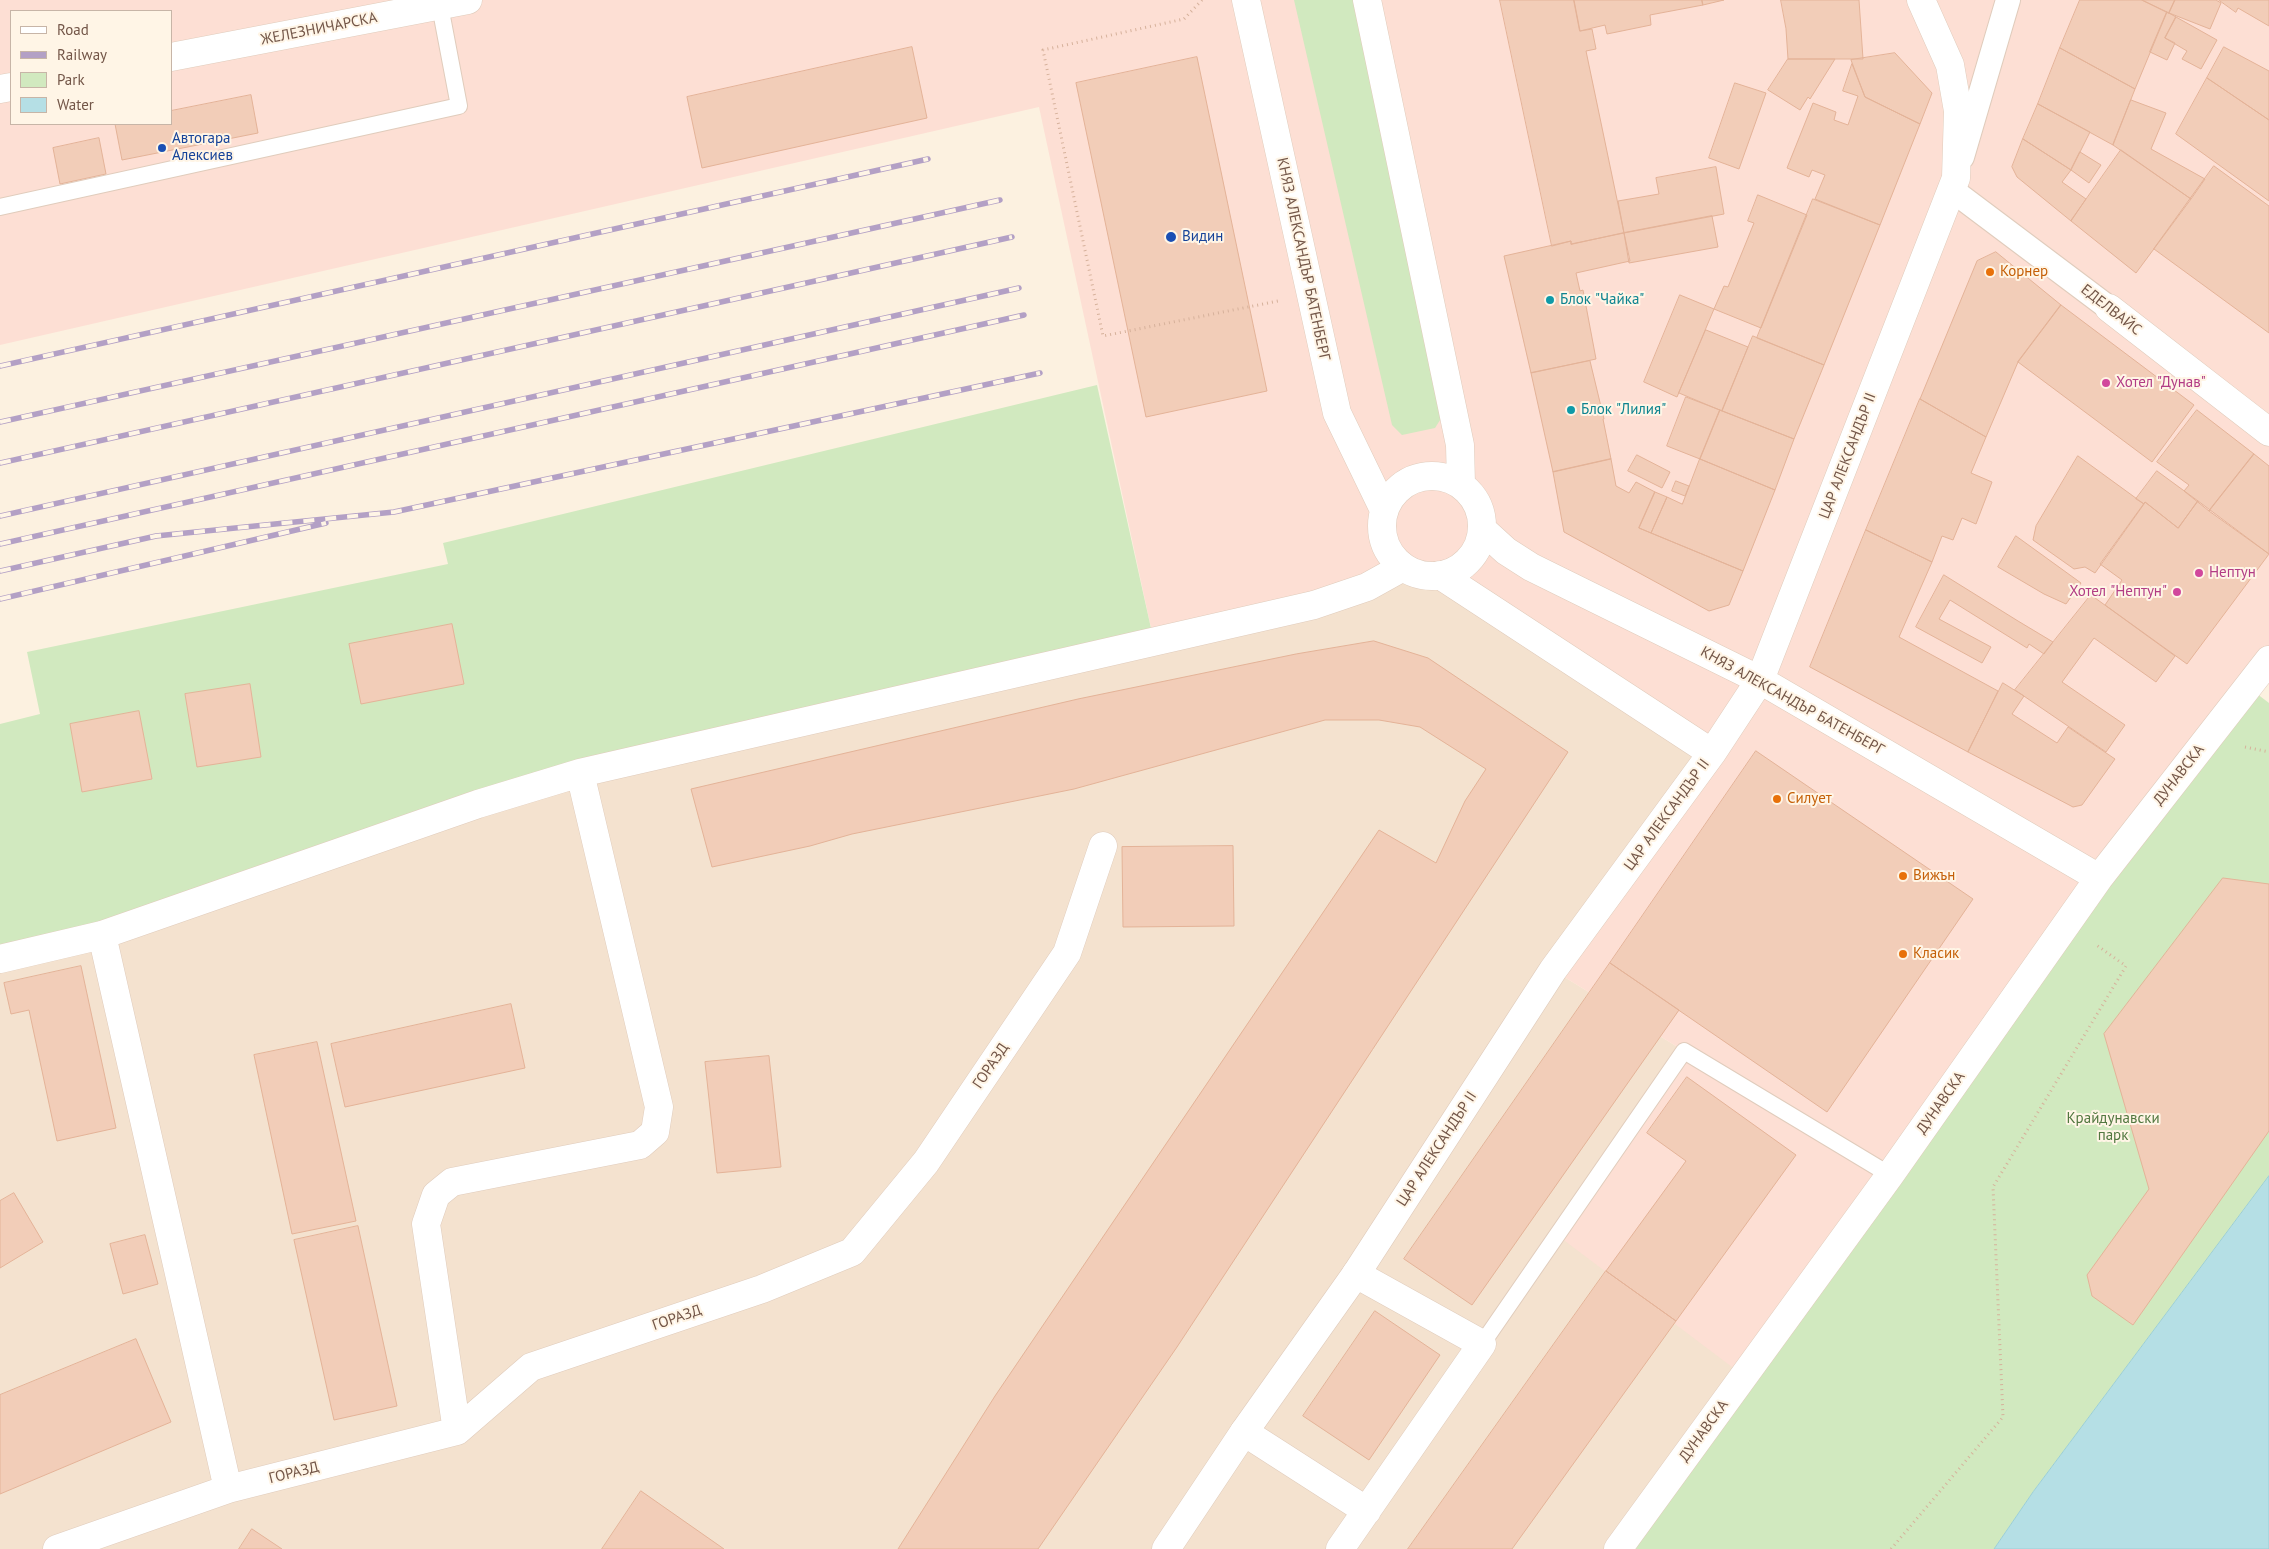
<!DOCTYPE html>
<html>
<head>
<meta charset="utf-8">
<style>
  body { margin:0 }
  #map { position:relative; width:2269px; height:1549px; overflow:hidden; background:#fcf1e0; font-family:"PT Sans",sans-serif }
  canvas { display:block }
  .legend { position:absolute; left:10px; top:10px; width:162px; height:115px; box-sizing:border-box; background:#fff5e6; border:1px solid #c7b5a7; margin:0; padding:6px 9px; list-style:none; font-size:15px; color:#735648 }
  .legend li { display:flex; align-items:center; gap:10px; height:25px }
  .legend b { width:25px; border:1px solid #c7b5a7 }
</style>
</head>
<body>
<div id="map">
<canvas width="2269" height="1549"></canvas>
<ul class="legend">
<li><b style="height:6px;background:#fff"></b>Road</li>
<li><b style="height:6px;background:#b3a0c5"></b>Railway</li>
<li><b style="height:14px;background:#d1e9bf"></b>Park</li>
<li><b style="height:14px;background:#b5dfe5"></b>Water</li>
</ul>
</div>
<script>
const c = document.querySelector('canvas').getContext('2d');
c.lineJoin = 'round';
function paint(path, color) { c.fillStyle = color; c.fill(path, 'evenodd'); }
function strokePath(path, color, width, dash) { c.strokeStyle = color; c.lineWidth = width; c.lineCap = dash ? 'butt' : 'round'; c.setLineDash(dash || []); c.stroke(path); }
function drawText(font, color, halo, rows, align = 'center') {
  c.font = font + ' "PT Sans",sans-serif'; c.lineWidth = 4; c.setLineDash([]); c.textBaseline = 'middle'; c.strokeStyle = halo; c.fillStyle = color; for (const [text, x, y, turn = 0] of rows) {
    c.save(); c.translate(x, y); c.rotate((+turn || 0) * Math.PI / 180); c.textAlign = isNaN(turn) ? turn : align; if (halo) c.strokeText(text, 0, 0); c.fillText(text, 0, 0); c.restore();
  }
}
const residential = new Path2D(`
  M1444,575L1712,753L1553,970L1684,1051L1744,1376L1618,1549H0V959L478,804L1367,587Z`);
const commercial = new Path2D(`
  M0,0H2269V660L1744,1376L1557,1235L1684,1051L1553,970L1712,753L1440,575L1367,587L1154,642L1039,107L0,345ZM11,11H171V124H11Z`);
const green = new Path2D(`
  M1294,0H1353L1442,417L1435,428L1402,435L1392,425Z
  M1097,385L1154,642L580,773L0,959V724L40,714L27,652L448,564L443,543Z
  M2248,687L2269,703V1176L2033,1492L1994,1549H1618Z`);
const water = new Path2D(`
  M2269,1176V1549H1994L2033,1492Z`);
const building = new Path2D(`
  M1500,0H1574L1580,31L1592,29L1596,49L1586,51L1624,233L1571,244V241L1552,246Z
  M1574,0H1702L1703,5L1650,15L1651,25L1607,34L1605,25L1580,31Z
  M1702,0H1724L1703,5Z
  M1781,0H1859L1863,59H1788L1786,29Z
  M2080,0H2142L2167,12L2135,89L2060,48Z
  M2142,0H2175L2169,13Z
  M2175,0H2216L2221,3L2210,29L2169,13Z
  M2219,0H2269V26L2238,8L2236,12Z
  M2167,12L2176,17L2165,38L2175,43L2167,60L2150,52Z
  M2176,17L2217,40L2201,69L2182,59L2187,51L2165,38Z
  M912,47L927,118L702,168L687,97Z
  M2224,47L2269,71V120L2207,78Z
  M2060,48L2135,89L2113,145L2038,104Z
  M1895,53L1932,93L1920,124L1865,97L1851,60Z
  M1197,57L1267,391L1146,417L1076,83Z
  M1788,59H1835L1810,99L1808,97L1800,110L1768,90Z
  M1852,64L1865,97L1920,124L1880,225L1815,199L1825,175L1812,170L1809,177L1787,168L1813,103L1836,112L1834,120L1848,125L1858,96L1843,91Z
  M2207,78L2269,120V201L2176,134Z
  M1735,83L1766,93L1739,169L1709,158Z
  M251,95L258,133L122,160L115,124H171V111Z
  M2131,100L2166,113L2151,149L2205,179L2191,199L2113,145Z
  M2038,104L2090,132L2071,170L2023,139Z
  M99,138L106,174L60,184L53,148Z
  M2023,139L2071,170L2062,182L2086,199L2071,221L2017,177L2012,167Z
  M2121,150L2191,199L2136,273L2071,221Z
  M2080,152L2101,165L2089,183L2071,170Z
  M2214,166L2269,206V333L2154,249Z
  M1716,167L1724,214L1624,233L1618,201L1659,194L1656,178Z
  M1758,195L1807,215L1761,328L1714,309L1724,286L1728,287L1754,223L1748,221Z
  M1813,199L1880,225L1824,365L1757,338Z
  M1712,216L1718,247L1629,263L1624,233Z
  M1624,233L1630,261L1576,273L1580,291L1583,290L1596,359L1531,373L1504,256L1571,241V244Z
  M1996,252L2061,305L2018,362L1986,437L1920,399L1977,261Z
  M1680,295L1714,309L1677,397L1644,382Z
  M2061,305L2194,405L2152,462L2018,362Z
  M1706,330L1748,347L1722,411L1679,393Z
  M1753,336L1824,365L1794,439L1722,411Z
  M1590,361L1604,419H1603L1611,459L1553,472L1531,373Z
  M1686,397L1720,410L1700,459L1667,446Z
  M1920,399L1986,437L1971,473L1992,482L1976,524L1962,518L1953,540L1942,536L1932,562L1866,530Z
  M1720,410L1794,439L1775,490L1700,459Z
  M2197,410L2254,454L2209,511L2184,491L2189,485L2157,462Z
  M2254,454L2269,466V554L2209,511Z
  M1637,455L1670,472L1662,488L1628,471Z
  M2078,456L2144,504L2095,573L2085,567L2074,569L2033,540L2036,526Z
  M1611,459L1616,486L1629,493L1636,482L1655,492L1639,528L1743,571L1729,605L1709,611L1564,532L1553,472Z
  M1700,459L1775,490L1743,571L1651,533L1667,497L1682,504Z
  M2157,471L2198,501L2178,528L2145,502L2144,504L2136,499Z
  M1676,481L1689,486L1685,496L1672,491Z
  M1655,492L1667,497L1651,533L1639,528Z
  M2198,501L2269,554L2187,664L2105,605L2122,580L2100,564L2145,502L2178,528Z
  M1866,530L1932,562L1899,637L1998,691L1968,752L1810,667Z
  M2016,536L2081,583L2066,604L2044,594L1998,567Z
  M1944,575L2018,621L2053,642L2044,654L2029,644L2027,648L1950,600L1939,619L1991,647L1982,663L1916,627Z
  M2091,595L2175,656L2156,682L2094,638L2062,682L2125,725L2106,752L2015,690Z
  M452,624L464,684L361,704L349,644Z
  M1374,641L1428,658L1568,752L1177,1347L1038,1549H898L995,1396L1379,830L1436,863L1465,801L1486,769L1420,727L1379,720H1325L1074,789L852,834L810,846L712,867L691,789L1078,699L1296,654Z
  M2003,683L2024,696L2012,714L2057,743L2068,727L2115,759L2082,805L2073,807L1968,752Z
  M250,684L261,757L197,767L185,694Z
  M139,711L152,779L82,792L70,724Z
  M1756,751L1973,899L1827,1112L1610,963Z
  M1233,846L1234,926L1123,927L1122,847Z
  M2223,878L2269,884V1131L2133,1325L2092,1296L2087,1275L2149,1189L2104,1034Z
  M1610,963L1679,1010L1472,1305L1404,1259Z
  M81,966L116,1128L57,1141L29,1010L11,1014L4,983Z
  M511,1004L525,1068L345,1107L331,1044Z
  M317,1042L356,1221L292,1234L254,1055Z
  M769,1056L781,1167L717,1173L705,1062Z
  M1687,1077L1796,1155L1676,1321L1606,1271L1686,1161L1647,1133Z
  M14,1193L43,1242L0,1268V1201Z
  M358,1226L397,1406L334,1420L294,1240Z
  M145,1235L158,1284L123,1294L110,1244Z
  M1606,1271L1676,1321L1512,1549H1408Z
  M1375,1311L1440,1355L1369,1460L1303,1416Z
  M136,1339L171,1422L0,1494V1395Z
  M641,1491L724,1549H602Z
  M252,1529L282,1549H239Z`);
const path = new Path2D(`
  M1202,0L1184,19L1043,50L1103,336L1278,301
  M2245,747L2269,752
  M1891,1549L2003,1417L1993,1187L2126,966L2095,944`);
const service = new Path2D(`
  M0,207L459,106L440,6
  M1482,1344L1684,1051L1890,1175`);
const pedestrian = new Path2D(`
  M1962,157L2008,0
  M1952,190L2109,308`);
const minor = new Path2D(`
  M1921,0L1950,65L1958,111L1956,178L1760,680L2099,878
  M2109,308L2269,432
  M102,935L228,1489
  M0,959L102,935L478,804L580,773L1314,605L1367,587L1403,567
  M457,1431L426,1224L436,1195L452,1182L640,1145L655,1132L659,1107L580,773
  M1244,1432L1367,1511
  M57,1549L228,1489L457,1431L531,1367L762,1289L852,1252L926,1162L1067,953L1103,846
  M1340,1549L1482,1344L1356,1274
  M1618,1549L1890,1175L2099,878L2269,660`);
const tertiary = new Path2D(`
  M1246,0L1337,413L1384,510
  M1367,0L1460,445L1461,484
  M171,57L468,0
  M0,89L11,87
  M1382 526a50 50 0 1 1 100 0a50 50 0 1 1-100 0Z
  M1440,575L1712,753
  M1166,1549L1244,1432L1356,1274L1553,970L1712,753L1760,680L1531,567L1506,551L1483,530`);
const rail = new Path2D(`
  M0,366L928,159
  M0,422L1000,200
  M0,463L1012,237
  M0,516L1019,288
  M0,544L1024,315
  M0,571L156,536L394,512L1040,373
  M0,599L326,523`);
const markers = [
  [162,148,5,"#1a4fb4"],
  [1171,237,6,"#1a4fb4"],
  [1990,272,5,"#e8710a"],
  [1550,300,5,"#0f9aa8"],
  [2106,383,5,"#d1479c"],
  [1571,410,5,"#0f9aa8"],
  [2199,573,5,"#d1479c"],
  [2177,592,5,"#d1479c"],
  [1777,799,5,"#e8710a"],
  [1903,876,5,"#e8710a"],
  [1903,954,5,"#e8710a"]
];
const streetNames = [
  ["ЖЕЛЕЗНИЧАРСКА",319,29,-11],
  ["КНЯЗ АЛЕКСАНДЪР БАТЕНБЕРГ",1303,259,78],
  ["ЕДЕЛВАЙС",2111,310,38],
  ["ЦАР АЛЕКСАНДЪР II",1848,456,-69],
  ["КНЯЗ АЛЕКСАНДЪР БАТЕНБЕРГ",1792,701,29],
  ["ДУНАВСКА",2179,775,-52],
  ["ЦАР АЛЕКСАНДЪР II",1667,815,-54],
  ["ГОРАЗД",991,1066,-56],
  ["ДУНАВСКА",1941,1103,-55],
  ["ЦАР АЛЕКСАНДЪР II",1437,1149,-57],
  ["ГОРАЗД",677,1318,-19],
  ["ДУНАВСКА",1704,1431,-54],
  ["ГОРАЗД",294,1473,-14]
];
const transitNames = [
  ["Автогара",172,139],
  ["Алексиев",172,156],
  ["Видин",1182,237]
];
const foodNames = [
  ["Корнер",2000,272],
  ["Силует",1787,799],
  ["Вижън",1913,876],
  ["Класик",1913,954]
];
const cultureNames = [
  ["Блок \"Чайка\"",1560,300],
  ["Блок \"Лилия\"",1581,410]
];
const hotelNames = [
  ["Хотел \"Дунав\"",2116,383],
  ["Нептун",2209,573],
  ["Хотел \"Нептун\"",2167,592,"right"]
];
const parkNames = [
  ["Крайдунавски",2113,1119],
  ["парк",2113,1136]
];
paint(residential, '#f4e2cf');
paint(commercial, '#fddfd4');
paint(green, '#d1e9bf');
paint(water, '#b5dfe5');
strokePath(water, '#9bcfd7', 1);
paint(building, '#f2cdb8');
strokePath(building, '#e4b398', 1);
strokePath(service, '#e0ccbc', 18);
strokePath(pedestrian, '#e0ccbc', 26);
strokePath(minor, '#e0ccbc', 29);
strokePath(tertiary, '#e0ccbc', 29);
strokePath(path, '#d6b19b', 3, [1, 4]);
strokePath(service, '#fff', 16);
strokePath(pedestrian, '#fff', 24);
strokePath(minor, '#fff', 28);
strokePath(tertiary, '#fff', 28);
strokePath(rail, '#b3a0c5', 5.5);
strokePath(rail, '#fff5e6', 4, [11]);
for (const [x, y, r, color] of markers) { const dot = new Path2D(); dot.arc(x, y, r, 0, 2 * Math.PI); c.fillStyle = color; c.fill(dot); strokePath(dot, '#fff5e6', 2); }
drawText('15px', '#735648', '#fff5e6', streetNames);
drawText('15px', '#164399', '#fff5e6', transitNames, 'left');
drawText('15px', '#c56008', '#fff5e6', foodNames, 'left');
drawText('15px', '#0d838f', '#fff5e6', cultureNames, 'left');
drawText('15px', '#b23c85', '#fff5e6', hotelNames, 'left');
drawText('15px', '#527840', '#fff5e6', parkNames);
</script>
</body>
</html>
